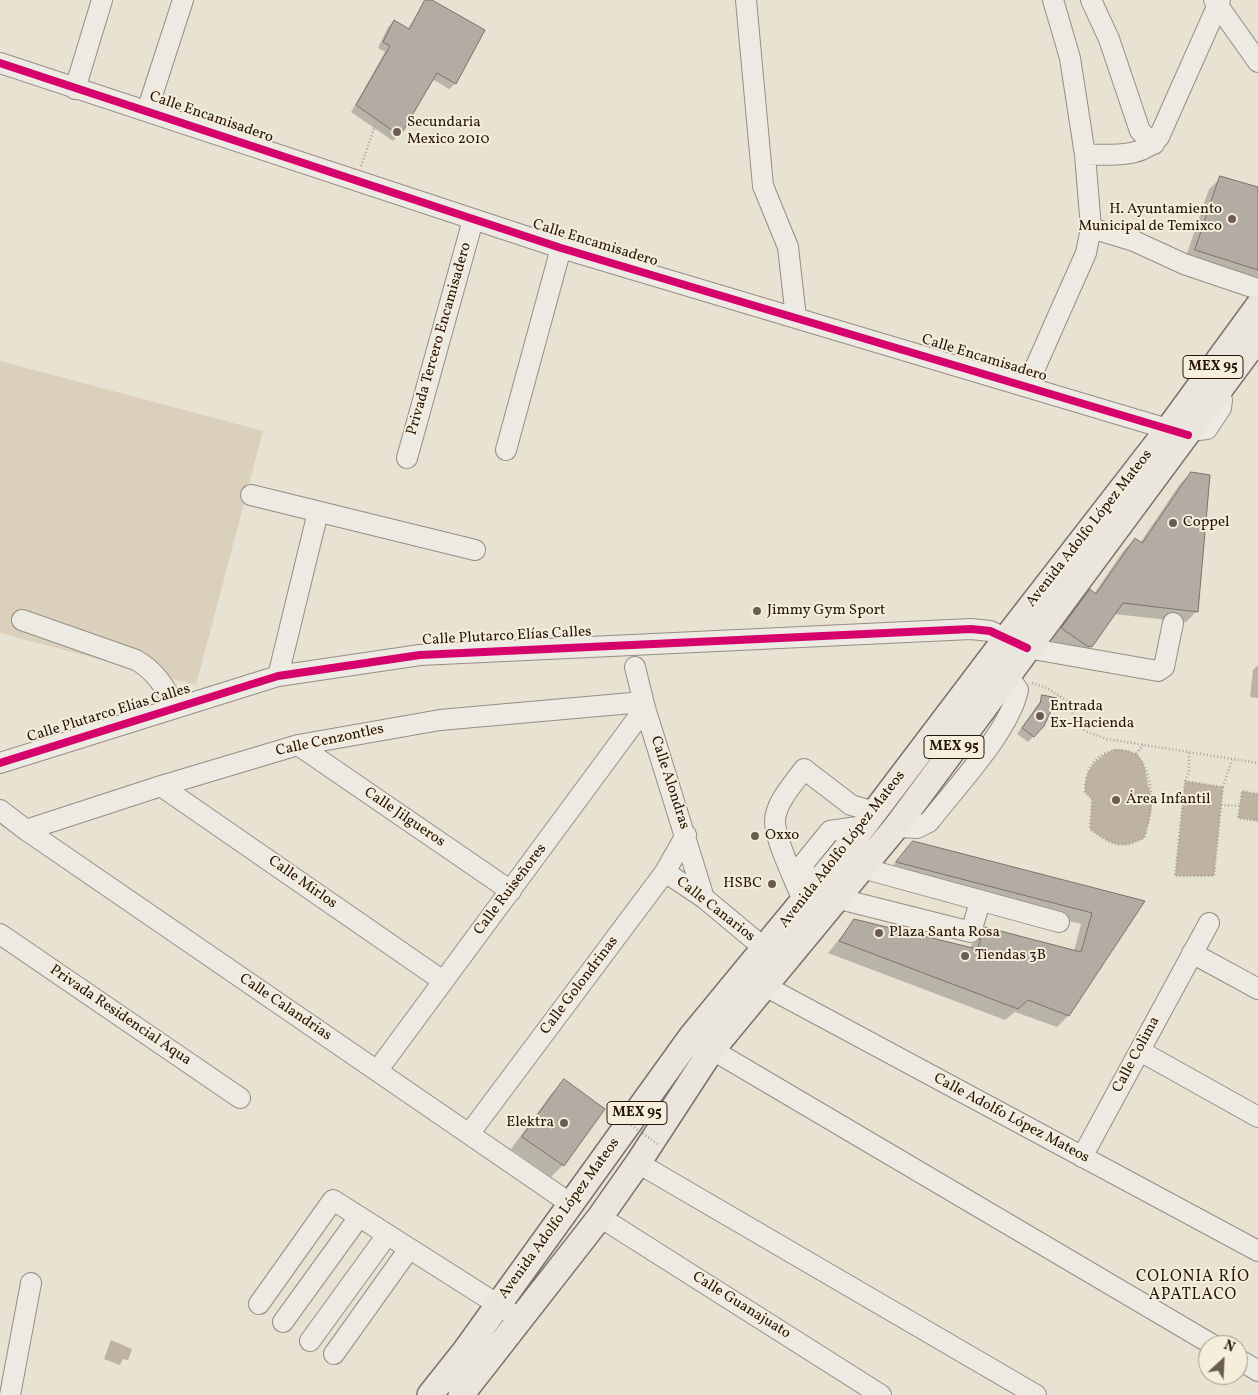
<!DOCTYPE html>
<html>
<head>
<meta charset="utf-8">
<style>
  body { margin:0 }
  #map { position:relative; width:1258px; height:1395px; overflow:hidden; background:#e8e2d3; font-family:Vollkorn,serif }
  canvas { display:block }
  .north { position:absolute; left:1198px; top:1335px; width:50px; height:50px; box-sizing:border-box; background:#f5eedd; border:1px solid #a39789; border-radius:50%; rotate:25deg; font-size:14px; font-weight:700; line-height:20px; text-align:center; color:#27140b }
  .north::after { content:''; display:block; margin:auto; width:18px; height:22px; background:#6b5c51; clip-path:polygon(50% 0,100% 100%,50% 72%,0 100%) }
</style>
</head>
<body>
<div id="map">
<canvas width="1258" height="1395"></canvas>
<div class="north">N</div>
</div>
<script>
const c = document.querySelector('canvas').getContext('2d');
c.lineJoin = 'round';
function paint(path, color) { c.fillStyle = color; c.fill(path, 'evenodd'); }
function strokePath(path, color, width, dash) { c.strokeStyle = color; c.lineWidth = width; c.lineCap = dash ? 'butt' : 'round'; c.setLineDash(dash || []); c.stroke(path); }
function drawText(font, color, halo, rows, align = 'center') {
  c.font = font + ' Vollkorn,serif'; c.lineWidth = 4; c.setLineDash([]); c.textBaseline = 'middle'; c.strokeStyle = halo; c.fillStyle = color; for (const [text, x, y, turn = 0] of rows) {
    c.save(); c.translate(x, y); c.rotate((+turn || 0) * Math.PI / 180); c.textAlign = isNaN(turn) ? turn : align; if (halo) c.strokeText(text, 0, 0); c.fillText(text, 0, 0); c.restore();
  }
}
const green = new Path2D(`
  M0,361L263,431L196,685L0,633Z`);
const water = new Path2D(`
  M1114,749C1144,750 1144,762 1148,785C1149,789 1151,793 1152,797C1153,810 1148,825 1144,838C1119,851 1111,844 1090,829L1092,799L1085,792C1084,770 1095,759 1114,749Z
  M1185,781L1223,787L1214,876H1175Z
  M1242,791L1258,794V821L1238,818Z
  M111,1340L132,1349L128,1360L123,1359L120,1365L104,1359Z`);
const shadow = new Path2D(`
  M425,0H430L484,30L455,84L449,89L432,79L399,135L393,141L351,112L385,52L378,48L388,27L394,21L408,29Z
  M1221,178L1258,188V283L1184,262L1209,189Z
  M1191,473L1197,611L1186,622L1114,614L1091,646L1080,657L1051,640L1079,602L1090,591L1094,594L1124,550L1135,539L1140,543L1180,484Z
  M1258,665V698L1250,697L1253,670Z
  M1043,697L1034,736L1028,742L1017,734Z
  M913,842L1143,902L1069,1015L1057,1027L1015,1012L1005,1020L828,953L855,920L970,948L974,940L985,928L1074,951L1081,924L886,874Z
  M564,1081L603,1109L563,1165L551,1177L511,1149L552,1093Z`);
const building = new Path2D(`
  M425,0H432L485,30L456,84L437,73L400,136L356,105L390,46L383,42L394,20L409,29Z
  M1220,176L1258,187V270L1195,250Z
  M1191,472L1210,475L1198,612L1123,603L1092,647L1087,646L1061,628L1090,589L1096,594L1135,538L1142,543Z
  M1042,695L1057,698L1044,726L1034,737L1022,728L1040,703Z
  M913,841L1145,901L1069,1016L1028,1000L1018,1009L839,941L854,919L977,949L985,927L1081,952L1092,913L896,862Z
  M564,1079L605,1109L564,1166L522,1137Z`);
const path = new Path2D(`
  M361,166L377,120
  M1032,683L1047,688L1067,701L1074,718L1085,731L1107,739L1258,763
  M1136,754C1107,742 1084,761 1085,792L1092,799L1090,829C1111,844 1119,851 1144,838C1153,812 1156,776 1136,754L1143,745
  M1185,781L1223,787L1214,876H1175L1185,781L1189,772V752
  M1223,787L1232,760
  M1221,805L1240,806L1242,791L1258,794
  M1240,806L1238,818L1258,821`);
const minor = new Path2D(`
  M746,0L763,186L788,247L796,318
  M1091,0L1109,39L1140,131L1154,144
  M1214,0L1258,62
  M0,63L561,248L1181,433
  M75,89L102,0
  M147,111L183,0
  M1085,155C1111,154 1142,159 1159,137L1220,0
  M1091,228L1134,241L1184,264L1258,289
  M1027,386L1086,253L1091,228L1085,155L1070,58L1053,0
  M1190,431L1207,429L1221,408L1222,400
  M506,450L561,248
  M407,458L473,220
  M251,495L475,550
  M22,620L136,660C154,670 167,689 175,708
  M635,667L645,708L704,898
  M278,676L318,512
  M298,745L511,891
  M0,763L278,676L420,655L971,629L990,631L1027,648L1158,671L1164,667L1173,623
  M161,786L443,981
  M0,810L26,830L571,1204
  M896,827L917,828L929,822C956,787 1009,732 1018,690L1007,675
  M26,830L161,786L298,745L440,720L643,702
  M862,868L1059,922
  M665,872L704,898L764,948
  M803,892L804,863L830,831L864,826
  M836,898L971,932L980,902
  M803,901C796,882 774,839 775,820C776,802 794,783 804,769L851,805L875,812
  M0,934L240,1098
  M1192,953L1258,989
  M765,986L1258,1251
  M699,1042L1213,1345
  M1140,1051L1258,1117
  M377,1071L645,708
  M469,1134L665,872L686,835
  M1082,1157L1209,923
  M638,1163L1036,1395
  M600,1217L881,1395
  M259,1304L333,1200L511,1313
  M283,1322L359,1217
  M310,1341L387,1235
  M334,1354L409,1249
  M1238,1359L1258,1371
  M10,1395L31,1283`);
const major = new Path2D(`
  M430,1395L465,1351L691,1037L854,839L1007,637L1169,428L1258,306
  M461,1395L600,1217L638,1163L711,1051L896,827L1258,338`);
const pathBridge = new Path2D(`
  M617,1115L659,1145`);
const cycleway = new Path2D(`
  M0,63L561,248L1188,435
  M0,763L278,676L420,655L971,629L990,631L1027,648`);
const markers = [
  [397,132,5,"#6b5c51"],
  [1232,219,5,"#6b5c51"],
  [1173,523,5,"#6b5c51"],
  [757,611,5,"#6b5c51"],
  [1040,716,5,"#6b5c51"],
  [1116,800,5,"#6b5c51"],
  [755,836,5,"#6b5c51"],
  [772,884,5,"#6b5c51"],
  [879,933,5,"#6b5c51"],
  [965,956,5,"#6b5c51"],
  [564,1123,5,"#6b5c51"]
];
const shields = [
  [1213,367,60],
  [954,747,60],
  [637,1113,60]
];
const shieldNames = [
  ["MEX 95",1213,367],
  ["MEX 95",954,747],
  ["MEX 95",637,1113]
];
const streetNames = [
  ["Calle Encamisadero",211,118,19],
  ["Calle Encamisadero",595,244,17],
  ["Privada Tercero Encamisadero",440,339,-74],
  ["Calle Encamisadero",984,359,17],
  ["Avenida Adolfo López Mateos",1090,529,-52],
  ["Calle Plutarco Elías Calles",507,637,-3],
  ["Calle Plutarco Elías Calles",109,714,-17],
  ["Calle Cenzontles",330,741,-12],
  ["Calle Alondras",669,783,72],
  ["Calle Jilgueros",404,818,34],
  ["Avenida Adolfo López Mateos",843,850,-52],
  ["Calle Mirlos",302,883,35],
  ["Calle Ruiseñores",511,890,-53],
  ["Calle Canarios",715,910,38],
  ["Calle Golondrinas",580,986,-53],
  ["Calle Calandrias",285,1008,34],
  ["Privada Residencial Aqua",120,1016,34],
  ["Calle Colima",1137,1055,-62],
  ["Calle Adolfo López Mateos",1011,1119,28],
  ["Avenida Adolfo López Mateos",560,1219,-54],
  ["Calle Guanajuato",741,1306,32]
];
const poiNames = [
  ["Secundaria",407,123],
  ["Mexico 2010",407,140],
  ["H. Ayuntamiento",1222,210,"right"],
  ["Municipal de Temixco",1222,227,"right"],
  ["Coppel",1183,523],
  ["Jimmy Gym Sport",767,611],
  ["Entrada",1050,707],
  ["Ex-Hacienda",1050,724],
  ["Área Infantil",1126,800],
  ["Oxxo",765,836],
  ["HSBC",762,884,"right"],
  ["Plaza Santa Rosa",889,933],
  ["Tiendas 3B",975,956],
  ["Elektra",554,1123,"right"]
];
const neighbourhoodNames = [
  ["COLONIA RÍO",1193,1278],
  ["APATLACO",1193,1296]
];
paint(green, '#dad0bc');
paint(water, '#beb2a0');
paint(shadow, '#0003');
paint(building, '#b2aca2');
strokePath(building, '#79726a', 1);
strokePath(minor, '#948e85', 22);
strokePath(major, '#79726a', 28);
strokePath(path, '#a7a19b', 2.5, [1, 2.5]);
strokePath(minor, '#eceae2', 20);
strokePath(major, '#eae5dd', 25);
strokePath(pathBridge, '#a7a19b', 2.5, [1, 2.5]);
strokePath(cycleway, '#d6006c', 8);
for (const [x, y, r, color] of markers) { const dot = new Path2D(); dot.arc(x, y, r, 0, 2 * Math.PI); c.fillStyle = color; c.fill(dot); strokePath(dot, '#f5eedd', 2); }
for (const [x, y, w] of shields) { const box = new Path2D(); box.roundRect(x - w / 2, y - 11.5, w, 23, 4); c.fillStyle = '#f5eedd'; c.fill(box); strokePath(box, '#27140b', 1); }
drawText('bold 14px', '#27140b', null, shieldNames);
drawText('15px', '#27140b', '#f5eedd', streetNames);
drawText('15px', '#27140b', '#f5eedd', poiNames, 'left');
c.letterSpacing = '1px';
drawText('16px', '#27140b', '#f5eedd', neighbourhoodNames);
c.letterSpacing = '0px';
</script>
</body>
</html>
